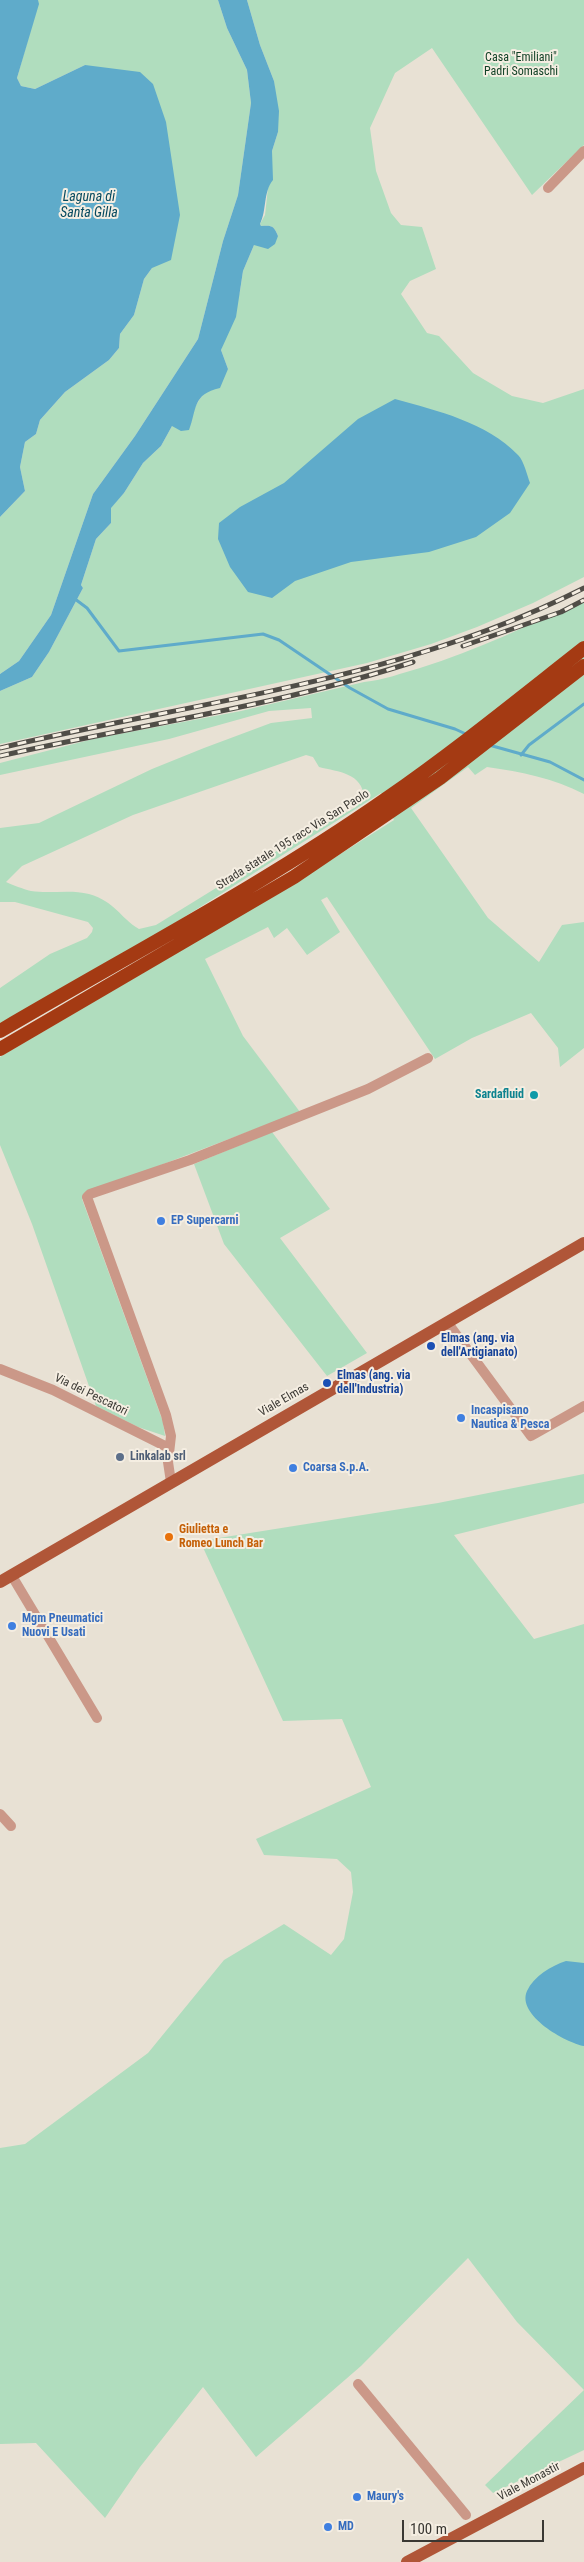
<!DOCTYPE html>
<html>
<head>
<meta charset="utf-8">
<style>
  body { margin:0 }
  #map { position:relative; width:584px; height:2562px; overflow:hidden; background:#e8e1d4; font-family:"Roboto Condensed",sans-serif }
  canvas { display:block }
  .scale { position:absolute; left:402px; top:2520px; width:142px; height:22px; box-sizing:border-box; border:2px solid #3a3833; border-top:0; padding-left:6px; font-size:15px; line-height:18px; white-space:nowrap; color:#3a3833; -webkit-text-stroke:4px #f5eee2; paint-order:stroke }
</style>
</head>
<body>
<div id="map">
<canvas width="584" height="2562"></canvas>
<div class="scale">100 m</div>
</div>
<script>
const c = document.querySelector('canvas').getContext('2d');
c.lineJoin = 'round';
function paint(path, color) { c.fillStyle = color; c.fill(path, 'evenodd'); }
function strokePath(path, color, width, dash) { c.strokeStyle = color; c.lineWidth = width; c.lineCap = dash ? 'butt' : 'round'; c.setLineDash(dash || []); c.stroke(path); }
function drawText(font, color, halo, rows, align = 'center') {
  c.font = font + ' "Roboto Condensed",sans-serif'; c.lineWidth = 4; c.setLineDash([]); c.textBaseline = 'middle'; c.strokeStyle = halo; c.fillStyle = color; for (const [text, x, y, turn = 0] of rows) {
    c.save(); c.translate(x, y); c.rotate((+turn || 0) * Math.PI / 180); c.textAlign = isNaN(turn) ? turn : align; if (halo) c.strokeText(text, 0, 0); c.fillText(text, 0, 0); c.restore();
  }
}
const green = new Path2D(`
  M38,0H218L227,28L247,70L251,103L238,195L223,241L198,339L135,436L93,494L51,615L19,661L0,674V517L25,491L20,467L25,442L36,434L40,420L65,392L109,360L119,348L120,334L134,315L144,279L152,268L85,65L35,89L21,86L17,78L38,4Z
  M247,0H584V145L532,195L432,48L395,73L370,128L376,171L391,213L401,225L422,227L436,269L410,281L401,294L427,333L439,336L473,373L512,396L543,403L584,389V577L533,603L477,627L431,644L367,663L0,744V691L32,677L49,652L83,588L81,585L96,539L111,523L110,508L124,493L143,463L161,446L172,426L192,421C192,400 214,384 228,369L221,350L240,291L243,271L254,245L278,236C274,226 272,225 261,226L260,224L265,215L272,151L278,132L274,81L260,45Z
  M584,598V794C553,778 522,772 487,767L475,775L468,767L411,808L488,918L539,962L562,925L584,922V1048L560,1067L558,1048L531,1013L472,1038L435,1059L327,897L321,900L340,932L307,955L287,928L274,938L268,927L205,959L243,1036L300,1112L132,1176L82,1199L163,1422L165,1436L138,1427L96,1406L32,1224L0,1145V1057L285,889L394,820L381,793L159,933L0,1025V988L50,954L87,938L92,932L93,928L88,922L15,902H0V828L39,823L152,769L204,748L271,723L312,718L311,708L269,711L169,739L0,775V763L93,739L241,711L364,682C384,680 402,673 420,668C477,650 531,625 584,598ZM306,755L313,757L319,767C339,772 362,773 364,797L356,807L268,856L156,925L139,929C119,917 116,902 89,894C70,889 51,894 31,891C23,889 13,885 6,882L22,866L133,815Z
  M272,1132L330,1209L280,1238L367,1353L327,1376L224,1244L194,1164Z
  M584,1474V1503L454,1535L534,1639L584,1624V2390L517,2322L468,2258L361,2366L256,2457L203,2387L140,2467L105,2518L36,2443L0,2444V2148L25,2144L148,2053L224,1960L284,1924L331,1955L344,1939L353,1892L351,1872L337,1859L264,1855L256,1839L371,1787L342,1719L283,1721L200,1541L438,1503Z
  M584,2390V2450L493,2493L485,2485Z`);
const water = new Path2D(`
  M0,0H38L39,4L17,78L21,86L35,89L85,65L140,72L153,84L166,122L180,215L171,260L152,268L144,279L134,315L120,334L119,348L109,360L65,392L40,420L36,434L25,442L20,467L25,491L0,517Z
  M218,0H247L260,45L274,81L279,111L278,132L272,151L273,180C263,192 267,210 260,224L261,226C272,225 274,226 278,236L275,244L268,249L254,245L243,271L236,317L221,350L228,369L220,388C192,394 197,410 189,430L181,431L172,426L161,446L143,463L124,493L111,508V523L96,539L81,585L83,588L49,652L32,677L0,691V674L19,661L51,615L93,494L135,436L198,339L223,241L238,195L251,103L247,70L227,28Z
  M395,399C438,411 486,422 518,455C524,461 527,475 530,483L510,513L476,537L429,552L351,562L295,581L272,598L248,592L230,567L218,539L219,523L240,507L284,483L358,419Z
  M566,1961L584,1963V2046C566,2043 516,2015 527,1991C534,1976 551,1966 566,1961Z`);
const stream = new Path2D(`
  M75,599L87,608L119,651L263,634L279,640L350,688L388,709L455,729L468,735
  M489,745L550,762L584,780
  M521,755L529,745L584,704`);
const minor = new Path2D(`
  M548,188L584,151
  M447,1322L531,1436L584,1406
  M0,1369L53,1390L169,1448
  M171,1482L168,1462L171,1436L166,1415L87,1197L90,1194L190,1160L368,1089L428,1058
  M12,1576L97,1718
  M0,1814L11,1826
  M358,2384L466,2515`);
const major = new Path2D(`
  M0,1582L584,1243
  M407,2562L584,2468`);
const highway = new Path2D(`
  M0,1031C129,955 263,885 386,799C454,752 519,699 584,648
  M0,1049L294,877L440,778L584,666`);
const rail = new Path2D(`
  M463,646L561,612L584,600
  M0,748C196,701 402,681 584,588
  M0,756C138,725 278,706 413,662`);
const markers = [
  [534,1095,5,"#0f9aa8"],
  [161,1221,5,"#3f7fe0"],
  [431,1346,5,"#1a4fb4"],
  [327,1383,5,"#1a4fb4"],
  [461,1418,5,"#3f7fe0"],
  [120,1457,5,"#5c6f8a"],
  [293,1468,5,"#3f7fe0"],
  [169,1537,5,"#e8710a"],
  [12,1626,5,"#3f7fe0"],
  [357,2497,5,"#3f7fe0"],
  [328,2527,5,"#3f7fe0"]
];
const parkNames = [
  ["Casa \"Emiliani\"",521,58],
  ["Padri Somaschi",521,72]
];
const streetNames = [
  ["Strada statale 195 racc Via San Paolo",293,840,-32],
  ["Via dei Pescatori",91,1395,26],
  ["Viale Elmas",284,1400,-30],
  ["Viale Monastir",529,2482,-28]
];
const cultureNames = [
  ["Sardafluid",524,1095]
];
const shopNames = [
  ["EP Supercarni",171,1221],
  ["Incaspisano",471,1411],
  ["Nautica & Pesca",471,1425],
  ["Coarsa S.p.A.",303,1468],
  ["Mgm Pneumatici",22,1619],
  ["Nuovi E Usati",22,1633],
  ["Maury's",367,2497],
  ["MD",338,2527]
];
const transitNames = [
  ["Elmas (ang. via",441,1339],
  ["dell'Artigianato)",441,1353],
  ["Elmas (ang. via",337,1376],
  ["dell'Industria)",337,1390]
];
const serviceNames = [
  ["Linkalab srl",130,1457]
];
const foodNames = [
  ["Giulietta e",179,1530],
  ["Romeo Lunch Bar",179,1544]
];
const waterNames = [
  ["Laguna di",89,197],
  ["Santa Gilla",89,213]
];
paint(green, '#b0ddbe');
paint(water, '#5fabca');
strokePath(stream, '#5fabca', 3);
strokePath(minor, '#cb9888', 10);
strokePath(major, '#b05638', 12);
strokePath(highway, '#a43a13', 14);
strokePath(rail, '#504d47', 5);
strokePath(rail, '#f5eee2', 3, [9]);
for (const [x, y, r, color] of markers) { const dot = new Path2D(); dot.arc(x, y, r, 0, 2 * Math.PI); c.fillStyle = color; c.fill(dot); strokePath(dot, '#f5eee2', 2); }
drawText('12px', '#124227', '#f5eee2', parkNames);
drawText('12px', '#3a3833', '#f5eee2', streetNames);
drawText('bold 12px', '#0d838f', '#f5eee2', cultureNames, 'right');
drawText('bold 12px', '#366cbe', '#f5eee2', shopNames, 'left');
drawText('bold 12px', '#164399', '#f5eee2', transitNames, 'left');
drawText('bold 12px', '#4e5e75', '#f5eee2', serviceNames, 'left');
drawText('bold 12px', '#c56008', '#f5eee2', foodNames, 'left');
drawText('italic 14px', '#05495f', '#f5eee2', waterNames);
</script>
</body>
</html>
